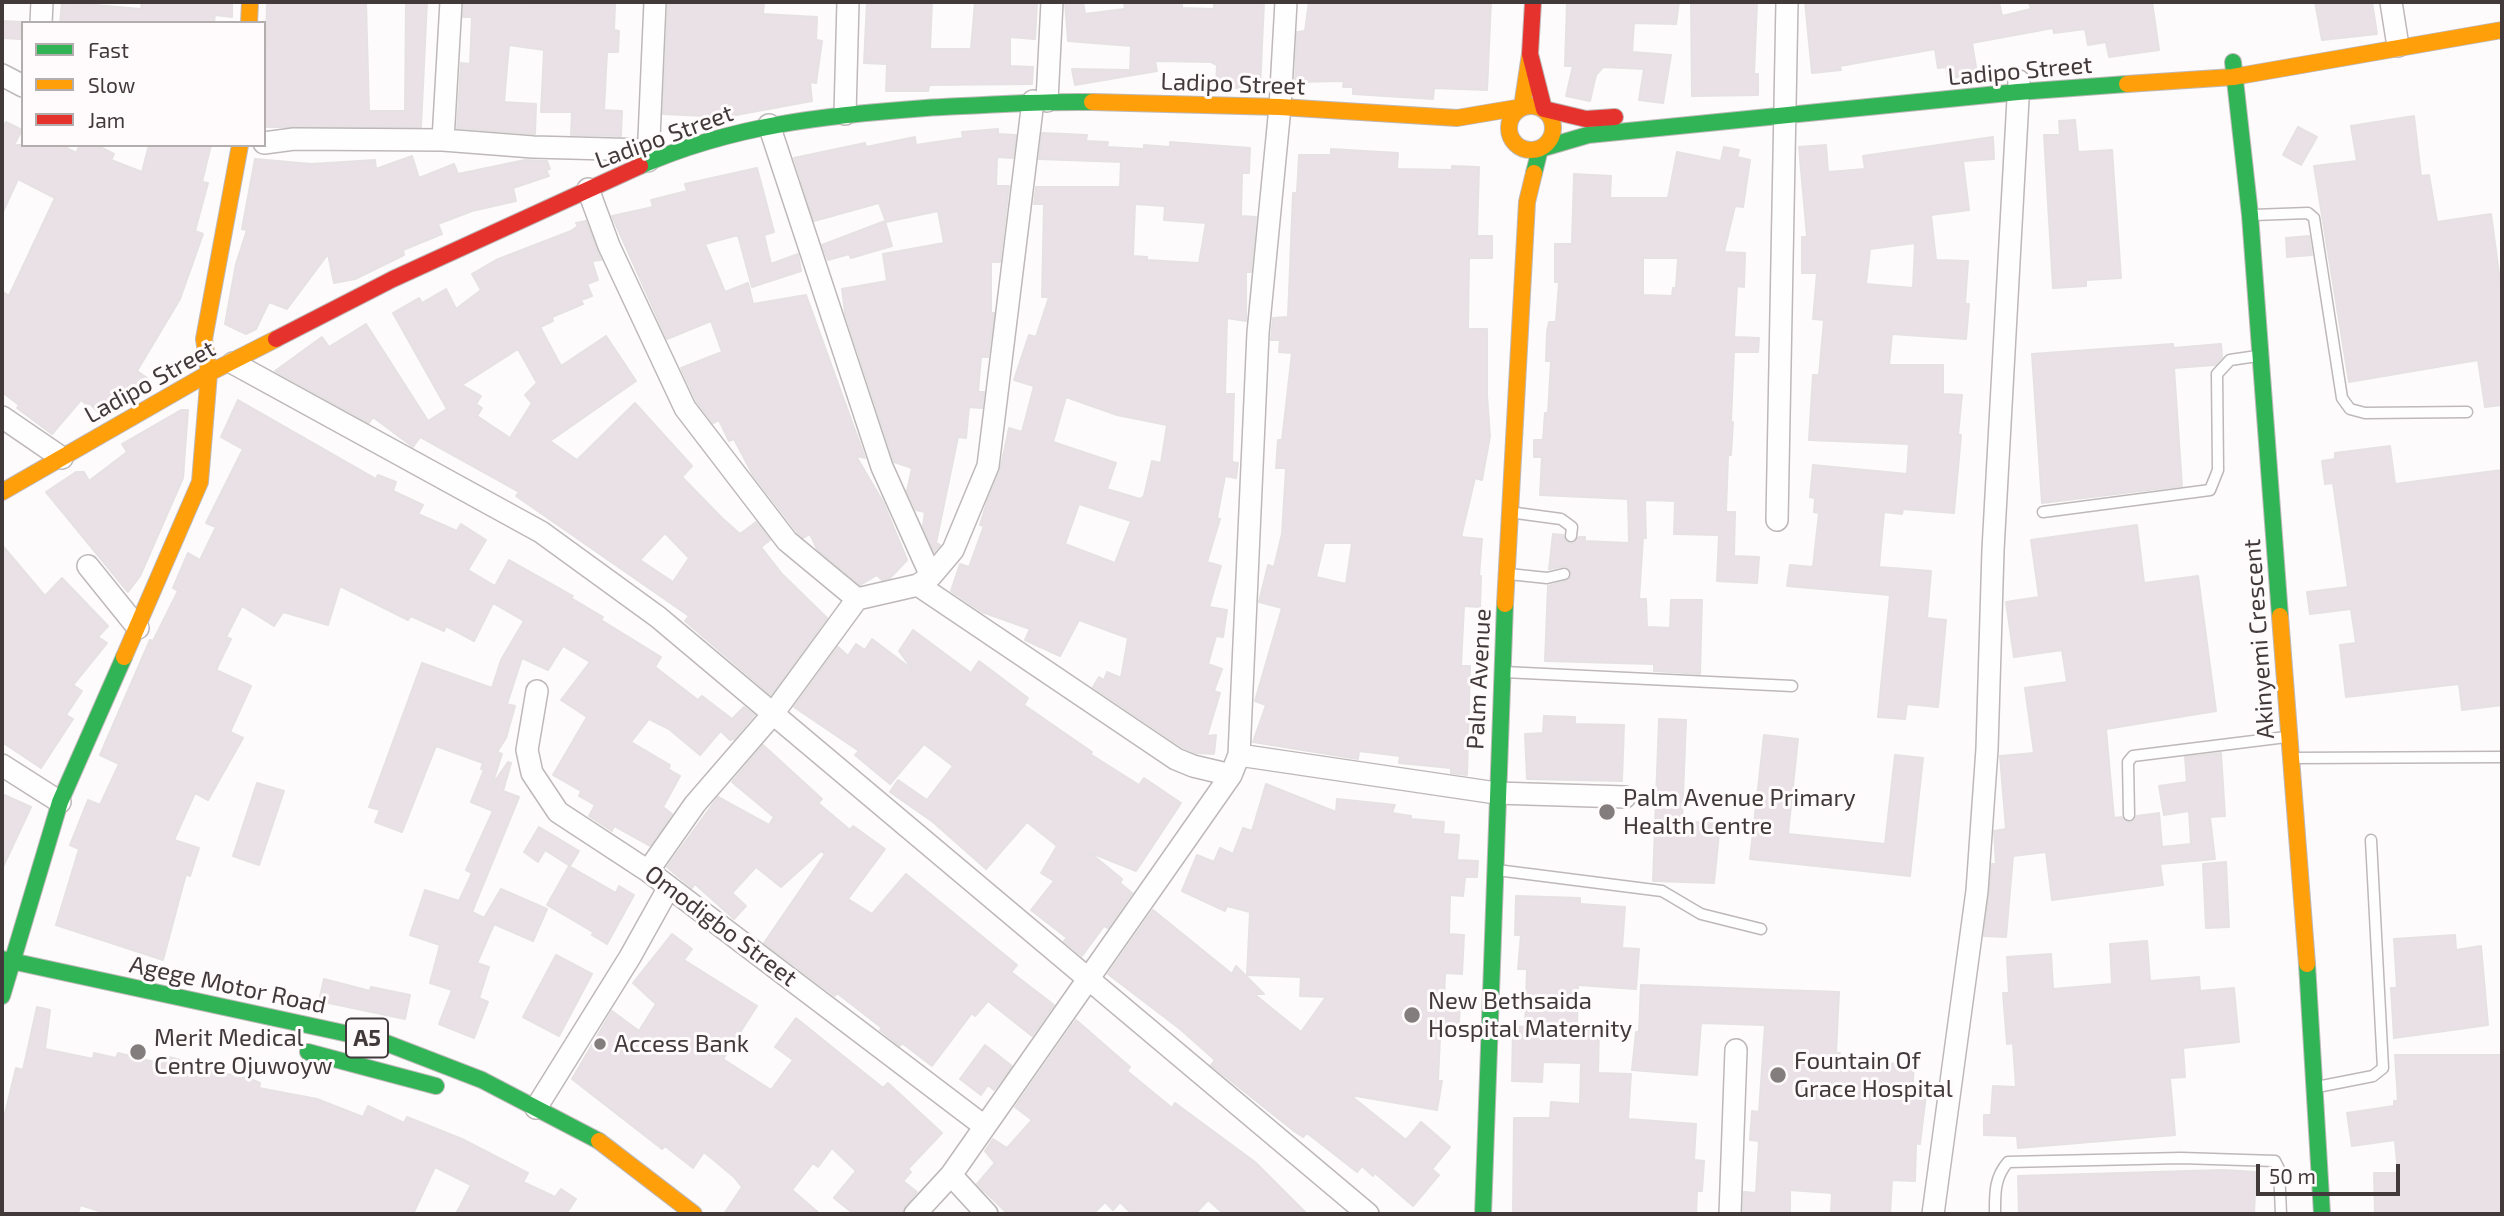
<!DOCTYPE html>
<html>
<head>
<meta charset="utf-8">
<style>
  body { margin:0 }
  #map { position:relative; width:2504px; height:1216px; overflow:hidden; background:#fefbfc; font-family:"Exo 2",sans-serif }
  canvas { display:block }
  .frame { position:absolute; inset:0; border:4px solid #42393a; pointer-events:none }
  .legend { position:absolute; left:21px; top:21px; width:245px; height:126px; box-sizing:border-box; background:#fffafb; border:2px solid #b3adae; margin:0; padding:9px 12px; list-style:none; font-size:21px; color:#42393a }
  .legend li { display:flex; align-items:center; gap:14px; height:35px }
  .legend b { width:35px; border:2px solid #b3adae }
  .scale { position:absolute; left:2256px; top:1164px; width:144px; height:32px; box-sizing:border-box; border:4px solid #42393a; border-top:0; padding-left:9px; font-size:21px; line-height:24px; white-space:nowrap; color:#42393a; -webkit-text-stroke:5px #fffafb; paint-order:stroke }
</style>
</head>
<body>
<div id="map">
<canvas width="2504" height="1216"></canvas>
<div class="frame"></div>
<ul class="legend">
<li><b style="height:9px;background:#30b455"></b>Fast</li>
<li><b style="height:9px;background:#ff9f0a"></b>Slow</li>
<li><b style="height:9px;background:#e5322d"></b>Jam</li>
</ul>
<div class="scale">50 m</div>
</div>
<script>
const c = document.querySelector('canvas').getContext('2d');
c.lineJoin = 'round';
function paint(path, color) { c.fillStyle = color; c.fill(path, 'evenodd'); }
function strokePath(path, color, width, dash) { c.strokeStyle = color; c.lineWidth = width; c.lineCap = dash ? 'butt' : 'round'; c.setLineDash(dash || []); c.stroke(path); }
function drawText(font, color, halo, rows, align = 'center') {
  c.font = font + ' "Exo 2",sans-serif'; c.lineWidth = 6; c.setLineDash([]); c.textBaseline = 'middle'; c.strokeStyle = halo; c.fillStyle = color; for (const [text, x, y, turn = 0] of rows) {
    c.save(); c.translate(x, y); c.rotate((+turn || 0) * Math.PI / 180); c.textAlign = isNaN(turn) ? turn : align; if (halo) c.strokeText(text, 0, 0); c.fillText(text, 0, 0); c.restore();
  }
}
const building = new Path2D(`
  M62,2L141,9L142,2H232V17L215,15L214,23H60Z
  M267,2H366L369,111H405L406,2H427L421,127H264Z
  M464,2L615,5L614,30L619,31L618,52H607L604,110L622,111L621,136L571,135L572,112H541L544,50L509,45L504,102L536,104L535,134L457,128L461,63L470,64L472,17H463Z
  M668,2H764L763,14L817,17L816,40L822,41L816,83L810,82L812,101L725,117L663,114Z
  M867,2H932L930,49H971L975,2H1037L1035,39L1010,37V66L1033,67L1032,84L929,85L928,91H886L887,64L864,63Z
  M1065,2H1083L1085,14L1125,9L1124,3L1136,2H1182V8L1214,9V2H1264L1260,89L1216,87L1217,65L1211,62L1155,61L1157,71L1075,85L1072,69L1129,70L1130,73L1131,46L1068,41Z
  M1309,2H1491L1487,90L1434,88L1433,99L1353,94V87H1343L1344,81L1295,82L1297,32L1305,31Z
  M1567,2H1679L1676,24L1634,23L1632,52L1671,55L1663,103L1639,100L1644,69L1603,67L1596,75L1590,101L1566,96L1573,66H1565Z
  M1691,2H1757L1754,74H1758V95L1692,96Z
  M1805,2H1999L2002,16L2031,9L2029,2H2152L2159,50L2109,57L2106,42L2088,45L2085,29L2054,33L2053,28L1972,43L1977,73L1948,79L1946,67L1938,68L1935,49L1840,66L1841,70L1812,73Z
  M2315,2H2372L2377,34L2322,40Z
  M2,21L21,22V39L2,38Z
  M2414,116L2421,176L2429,175L2437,222L2491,214L2502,296V405L2485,407L2478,360L2349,382L2314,166L2357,161L2351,126Z
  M2075,120L2078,152L2112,150L2121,278L2086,280V286L2053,288L2044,135H2060L2059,121Z
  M6,122L22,130L14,145H61L76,153L80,145H96L114,154L111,160L142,172L149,145H211L202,182L208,183L195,231L203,234L180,299L137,371L147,378L137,391L131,387L101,415L89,403L87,405L81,400L52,434L17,408L19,405L2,392V291L9,296L55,198L18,179L2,214V130Z
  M2298,127L2317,137L2301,165L2283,155Z
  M998,129V134L1016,135L1013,158L997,157L996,186H1009L1000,262H991V313H994L988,357H981L978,392H984L982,408L969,407L966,438L958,437L936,543L940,545L934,552L923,526L925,512L916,510L907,491L912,468L894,462L845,313L842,289L887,281L883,254L944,243L938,211L886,222L879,203L814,221L794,158L865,143L866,147L915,137L916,145L963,138L962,132Z
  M1042,133L1087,135L1086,141L1108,142L1107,147L1144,149V145L1170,147V142L1250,148L1249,173H1242L1241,216L1256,217L1251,272H1246V321L1227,318L1225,394H1234L1232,462L1238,463L1236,478L1225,476L1217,518L1220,519L1207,562L1221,566L1209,607L1227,610L1223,637L1216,636L1208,664L1222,669L1214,691L1220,693L1207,736L1216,735L1214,754L1195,753L1182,747L1093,687L1099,677L1104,680L1107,672L1121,678L1128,638L1079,620L1060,656L1025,640L1030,629L982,612L951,591L960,564L969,567L984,526L980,525L987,502L1000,471L1009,428L1022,432L1034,386L1014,380L1029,335L1036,337L1049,297H1042L1044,204H1034L1036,187H1120L1121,162L1039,159ZM1135,204L1165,206L1164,220L1206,223L1199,263L1147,260V257L1133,256ZM1066,397L1117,415L1167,425L1161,463L1152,461L1144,496L1140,499L1107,489L1116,463L1053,442ZM1079,504L1131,521L1115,563L1065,544Z
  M1993,137L1994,159L1963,161L1969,210L1931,215L1936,260L1968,261L1965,304H1969L1966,339L1892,334L1889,365H1943V394L1962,395L1958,435H1961L1954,513L1903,509L1902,514L1884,512L1879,567L1931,571L1927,618L1946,620L1938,707L1907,704L1905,719L1878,717L1890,595L1787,586L1790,565L1813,567L1819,513L1814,512L1815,498L1810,497L1813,465L1907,474L1909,444L1809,440L1813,375H1819L1824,320L1813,319L1817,273H1802V237H1807L1799,147L1826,145L1828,172L1865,169L1863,156ZM1915,243L1913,288L1866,284L1870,249Z
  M1724,147L1739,150L1737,157L1750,160L1743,207L1735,206L1724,252L1745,253L1744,287L1737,286L1734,337L1759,338L1758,352H1734L1731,422H1733L1731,455H1728L1726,512H1735L1734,556L1759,557L1757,583L1717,581L1719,535L1674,534L1675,501L1645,500L1646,538H1643L1639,599H1646L1647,627L1670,628L1671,600H1702L1700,674L1654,671V664L1545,661L1548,586L1566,581L1572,576L1566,566L1549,569L1553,534L1563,535L1566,542L1571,544L1579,537H1585V541L1629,543L1628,499L1540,495L1542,457H1534V440H1543L1545,413H1548L1551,361H1546L1547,332L1549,322H1556L1559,282H1555V244H1572L1574,174L1611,176L1610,198H1668L1677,152L1721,161ZM1643,258H1678L1676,288H1673L1672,296L1643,295Z
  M1331,149L1398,153L1397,169L1452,170V166L1479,167L1477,236H1492V258H1469L1468,329H1487V396L1490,436L1482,480L1475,478L1461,537L1482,539L1479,576H1481L1480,607L1464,606L1461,666H1470L1467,775L1451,773V768L1399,763L1400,756L1359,751L1358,759L1253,742L1266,705L1255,701L1282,608L1259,602L1268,565L1274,567L1282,534L1286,468H1276L1278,440H1282L1292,353L1279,352L1280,340H1271L1273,318L1288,317L1293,193H1297L1299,155H1331ZM1324,543H1352L1346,584L1316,577Z
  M412,156L419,178L454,164L458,174L525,160L547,161L550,169L546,170L549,176L513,188L516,201L472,211L438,224L442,234L403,250L404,255L355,279L334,283L328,254L287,309L269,302L256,329L246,334L225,324L236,264L247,230L242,229L255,159L311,164L375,160L376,169Z
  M757,168L774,232L764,235L771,264L798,254L801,271L752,287L738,235L705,244L725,292L748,283L753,304L806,295L865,458L856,456L883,502L907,560L890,578L882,580L877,575L860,585L817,549L810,534L803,538L797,532L753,475L734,439L729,441L719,420L713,423L697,402L681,368L722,352L711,321L667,339L612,216L653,207L651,200L687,191L685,184Z
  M586,221L601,260L592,261L598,280L587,284L592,296L581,300L583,304L552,317L553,321L540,327L561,366L606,336L636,381L550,441L577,460L635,403L692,466L682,477L722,518L740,534L756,522L770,540L761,547L782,574L827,618L771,695L685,621L689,616L516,496L519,492L420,437L413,447L373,417L369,423L275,371L322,337L329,347L366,324L428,421L447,409L393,313L419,298L422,303L446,289L456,309L481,290L472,274L496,260L571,231L578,226L576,223ZM518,349L537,383L525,395L532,403L510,438L477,416L482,408L476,404L481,396L462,385ZM665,533L689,558L673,582L640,560Z
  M885,221L892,246L851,258L849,254L828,260L822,245Z
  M2309,236L2312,255L2287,257L2286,238Z
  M2173,344V348L2221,344L2222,357L2215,365L2174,368L2182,486L2042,503L2032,354Z
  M238,400L376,479L378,475L396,482L393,491L423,505L418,514L457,531L461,524L486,540L468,570L495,586L509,560L573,596L571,598L603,617L601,620L661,657L655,667L698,700L702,696L732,719L744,707L754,715L734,739L730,740L721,731L724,727L700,755L669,729L649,719L631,742L670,765L668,769L680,776L663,807L672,814L650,846L614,826L612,831L589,816L595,805L579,796L581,791L553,775L587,717L561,700L590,662L563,646L548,670L522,658L507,704L515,706L506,738L497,752L502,754L492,785L508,762L511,763L503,791L519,797L472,912L484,918L501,889L547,909L533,941L494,924L477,963L489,967L479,998L488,1002L474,1038L439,1024L452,990L430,983L440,945L410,935L425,890L459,901L472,873L466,870L493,811L471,802L484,770L481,769L483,763L436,746L402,832L375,822L380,810L369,807L422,663L492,688L501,660L524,621L493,603L474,641L446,626L444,631L411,616L408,620L340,586L328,625L283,612L274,626L242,606L226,637L231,639L216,670L251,686L230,732L243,738L208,800L195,793L174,840L199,848L190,876L186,874L163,960L56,925L79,849L70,845L88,800L100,805L119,764L100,755L150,640L153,641L178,591L173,588L188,553L200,560L216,527L206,523L243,449L221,437Z
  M181,410H188L183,478L140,576L128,592L46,492L76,472H84L89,481L127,452L122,444Z
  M2390,446L2395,484L2502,470V705L2462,710L2459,684L2346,697L2340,645L2356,643L2351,609L2310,614L2307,592L2348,587L2333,483L2325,484L2322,461L2335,459V453Z
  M2137,525L2144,583L2198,576L2216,711L2106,729L2114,818L2122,817L2130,823L2137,816L2159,813L2162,847L2191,844L2189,811L2164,815L2159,786L2187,782L2185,757L2221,753L2225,816L2210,817L2215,859L2160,864L2163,885L2052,900L2046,852L2013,856L2006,937L1984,936L1992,864H1996L1994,831L2006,829L2000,756L2034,753L2025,688L2067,682L2062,650L2014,657L2006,602L2039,597L2031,540Z
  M2,545L45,596L62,578L108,626L98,637L107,643L73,685L82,691L66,715L73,719L41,768L2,742Z
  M913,630L971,673L979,661L1028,698L1024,705L1092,752L1090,754L1139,785L1144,778L1181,803L1136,871L1089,852L1122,879L1120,883L1132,893L1108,928L1104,926L1082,956L1064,941L1067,938L1031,910L1054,881L1041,873L1057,846L1027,822L986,869L933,822L890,792L898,780L927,800L953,766L924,744L890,784L855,755L859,751L794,707L838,647L848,656L856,644L865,650L872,639L913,670L899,651Z
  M1544,716L1575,717V724L1624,725L1622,781L1527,779L1525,734L1543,733Z
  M1659,719L1686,720L1682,821L1720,824L1714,883L1653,881Z
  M1764,735L1798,739L1788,834L1885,844L1895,755L1923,758L1910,876L1750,859Z
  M763,745L822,799L818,803L850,830L853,826L885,849L848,899L872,914L906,874L1017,965L1011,972L1054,1005L1032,1036L988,1001L975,1016L972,1013L932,1066L902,1043L900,1046L880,1030L882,1028L837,993L835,996L764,943L825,854L821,851L781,887L756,867L732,893L746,906L734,919L695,884L692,888L667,867L718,797L769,825L774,817L732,782Z
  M257,783L284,791L259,865L233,856Z
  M1266,784L1336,812L1337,799L1395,805L1392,813L1411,816V819L1444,822L1443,834L1459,835L1457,860L1478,861L1477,877H1465L1463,896L1450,895L1449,934L1464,935L1462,974L1445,973L1444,1004L1460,1005L1458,1038L1440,1037L1438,1081H1442L1437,1110L1350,1095L1406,1140L1421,1122L1450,1147L1432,1169L1439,1175L1413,1206L1375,1173L1373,1176L1362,1166L1357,1172L1307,1133L1303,1137L1294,1131L1211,1065L1215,1060L1180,1029L1108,974L1153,910L1232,974L1236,966L1264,994H1254L1301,1032L1326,997L1300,996L1301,977L1247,975L1250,912L1227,906L1225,911L1182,891L1197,855L1214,862L1220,848L1233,854L1243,828L1252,831Z
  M2,794L31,807L2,869Z
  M539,827L579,851L570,866L545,850L538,862L524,852Z
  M2226,862L2229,927L2206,928L2203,864Z
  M569,866L616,893L619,886L634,895L607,944L592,935L593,932L547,905Z
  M1516,896L1580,898V904L1625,907L1622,948L1639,949L1636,989L1578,985L1577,1027H1599L1598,1073L1631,1074L1628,1119L1696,1124L1694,1160L1704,1161L1702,1191H1697L1696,1214H1513L1514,1118H1550L1551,1102L1580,1104L1581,1063L1543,1062L1542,1082L1512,1081L1513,1026L1525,1027L1527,969H1518L1521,935H1515Z
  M672,934L692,949L684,960L757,1006L723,1059L771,1090L793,1060L775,1047L796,1018L883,1088L888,1083L942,1133L908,1169L911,1172L903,1181L917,1192L905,1206L902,1214H854L834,1198L856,1171L832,1148L818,1167L813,1163L792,1190L820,1214H724L742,1187L734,1177L704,1152L693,1168L665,1146L662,1149L572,1079L612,1011L639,1031L656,1004L633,983Z
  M2455,935L2456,950L2481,946L2488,1025L2394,1038L2391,988H2397L2394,939Z
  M2147,941L2150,981L2199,977L2200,991L2234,988L2239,1042L2183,1048L2185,1077L2170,1078L2175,1135L2018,1148L2017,1136L1984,1135V1115H1991L1993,1086L2016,1087L2013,1043L2007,1044L2003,993H2009L2007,957L2051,954L2053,989L2112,984L2110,944Z
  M556,955L592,974L559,1036L523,1017Z
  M324,979L370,991L371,987L410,995L405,1019L319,1001Z
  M1641,985L1839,992L1836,1053H1840L1839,1060L1914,1065L1912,1094L1926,1095L1920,1144L1916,1143L1915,1181L1892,1180L1890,1214H1831L1832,1193L1790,1190V1214H1743L1744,1192L1756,1193L1759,1141L1750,1140L1752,1111L1759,1112L1765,1025L1701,1023L1697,1075L1632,1070L1636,1032H1639Z
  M37,1007L50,1010L45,1049L93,1059L94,1053L116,1058L118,1053L163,1064L165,1056L195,1064V1068L248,1078L260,1083L259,1088L317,1099L363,1117L368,1106L404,1123L407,1117L462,1139L528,1173L523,1182L555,1197L561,1189L576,1199L566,1214H456L471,1185L435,1167L413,1214H109L80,1205L78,1214H2V1126L16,1068L23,1070Z
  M1076,1020L1130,1067L1127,1071L1172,1108L1175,1103L1255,1162L1307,1214H1224L1208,1200L1195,1214H1132L1120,1202L1113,1210L1105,1202L1093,1214H1008L977,1184L995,1163L985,1151L993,1139L1007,1148L1032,1120L1015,1107Z
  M985,1045L1012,1066L994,1090L988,1085L981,1095L960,1079Z
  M2395,1055H2502V1214H2375L2374,1173H2398L2395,1140L2352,1146L2347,1113L2394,1106V1101H2398Z
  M2223,1170L2256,1172L2254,1214H2019L2018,1176Z`);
const lane = new Path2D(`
  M2253,215L2308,213L2314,218L2342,398L2350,409L2365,413L2467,412
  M1509,512L1561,519L1572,527L1571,536
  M2043,512L2210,490L2218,470L2217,374L2230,360L2257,356
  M1509,574L1547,578L1564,574
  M1504,672L1792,686
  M2292,758L2502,757
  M2129,815L2128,762L2133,756L2286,737
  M1497,870L1662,891L1701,914L1761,929
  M2317,1087L2373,1076L2383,1068L2371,840
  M1995,1214C1995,1194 1994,1178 2008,1162L2181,1158L2275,1161L2279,1169L2281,1214`);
const street = new Path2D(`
  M2391,2L2398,46
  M41,23L42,2
  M2,75L23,86
  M1047,101L1052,2
  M845,114L848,2
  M769,125L882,467L931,576
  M443,140L451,2
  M264,143L294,139L443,140L533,147L647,150
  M648,161L655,2
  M588,189L609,246L685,408L787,541L857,599
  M233,363L541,532L658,617L1368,1214
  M2,417L62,458
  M1777,520L1787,2
  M88,566L138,628
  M918,585L1176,759L1193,766L1231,775
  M537,691L527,750L532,773L558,812L648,871L984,1126
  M1239,755L1496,793L1625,797
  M2,765L60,802
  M648,871L695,804L772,715L857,599L918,585L931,576L953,550L988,466L1033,101
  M536,1108L630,957L669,887
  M951,1175L987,1214
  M915,1214L951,1175L1231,775L1239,755L1258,333L1280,107L1286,2
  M1730,1214L1736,1050
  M1933,1214L1977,891L1987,749L1993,550L2019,81`);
const fast = new Path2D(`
  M2233,62L2250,215L2280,616
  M640,166C732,125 828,115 926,108C982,105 1036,101 1092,102
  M1534,173L1540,149L1588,135L2018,92L2127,84
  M2,959L381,1041L482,1080L599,1141
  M2307,964L2322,1214
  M2,996L60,802L124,657
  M308,1052L436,1086
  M1483,1214L1505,604`);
const slow = new Path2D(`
  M249,23L250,2
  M2127,84L2233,77L2502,30
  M1092,102L1280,107L1457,118L1522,107L1530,54
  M1509 128a22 22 0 1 1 44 0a22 22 0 1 1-44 0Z
  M2,492L209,373L276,339
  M1505,604L1527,202L1534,173
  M2280,616L2307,964
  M124,657L200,482L209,373L204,339L240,145
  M599,1141L694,1214`);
const jam = new Path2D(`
  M1533,2L1530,54L1544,109L1586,119L1615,117
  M276,339L393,279L640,166`);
const markers = [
  [1607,812,9,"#847d7e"],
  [1412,1015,9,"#847d7e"],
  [600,1044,7,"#847d7e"],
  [138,1052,9,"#847d7e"],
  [1778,1075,9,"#847d7e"]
];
const shields = [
  [367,1038,42]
];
const shieldNames = [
  ["A5",367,1038]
];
const streetNames = [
  ["Ladipo Street",2020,71,-5],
  ["Ladipo Street",1233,84,2],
  ["Ladipo Street",664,137,-20],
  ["Ladipo Street",150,382,-29],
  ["Akinyemi Crescent",2259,639,-94],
  ["Palm Avenue",1479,679,-87],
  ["Omodigbo Street",721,926,37],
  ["Agege Motor Road",228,985,12]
];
const poiNames = [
  ["Palm Avenue Primary",1623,798],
  ["Health Centre",1623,826],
  ["New Bethsaida",1428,1001],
  ["Hospital Maternity",1428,1029],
  ["Merit Medical",154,1038],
  ["Centre Ojuwoyw",154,1066],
  ["Access Bank",614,1044],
  ["Fountain Of",1794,1061],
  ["Grace Hospital",1794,1089]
];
paint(building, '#e9e1e5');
strokePath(building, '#e6e1e3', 2);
strokePath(lane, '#beb8b9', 13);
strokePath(street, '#beb8b9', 24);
strokePath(fast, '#beb8b9', 18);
strokePath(slow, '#beb8b9', 18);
strokePath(jam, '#beb8b9', 18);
strokePath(lane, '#fffeff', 10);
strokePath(street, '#fffeff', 21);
strokePath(fast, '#30b455', 16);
strokePath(slow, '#ff9f0a', 16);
strokePath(jam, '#e5322d', 16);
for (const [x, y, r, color] of markers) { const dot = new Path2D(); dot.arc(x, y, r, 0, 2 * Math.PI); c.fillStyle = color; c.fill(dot); strokePath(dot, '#fffafb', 2.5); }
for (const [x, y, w] of shields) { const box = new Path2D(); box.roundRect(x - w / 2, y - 19.5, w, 39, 5); c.fillStyle = '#fffafb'; c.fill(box); strokePath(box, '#42393a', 2); }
drawText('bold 23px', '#42393a', null, shieldNames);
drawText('24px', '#42393a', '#fffafb', streetNames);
drawText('24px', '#42393a', '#fffafb', poiNames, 'left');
</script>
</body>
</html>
